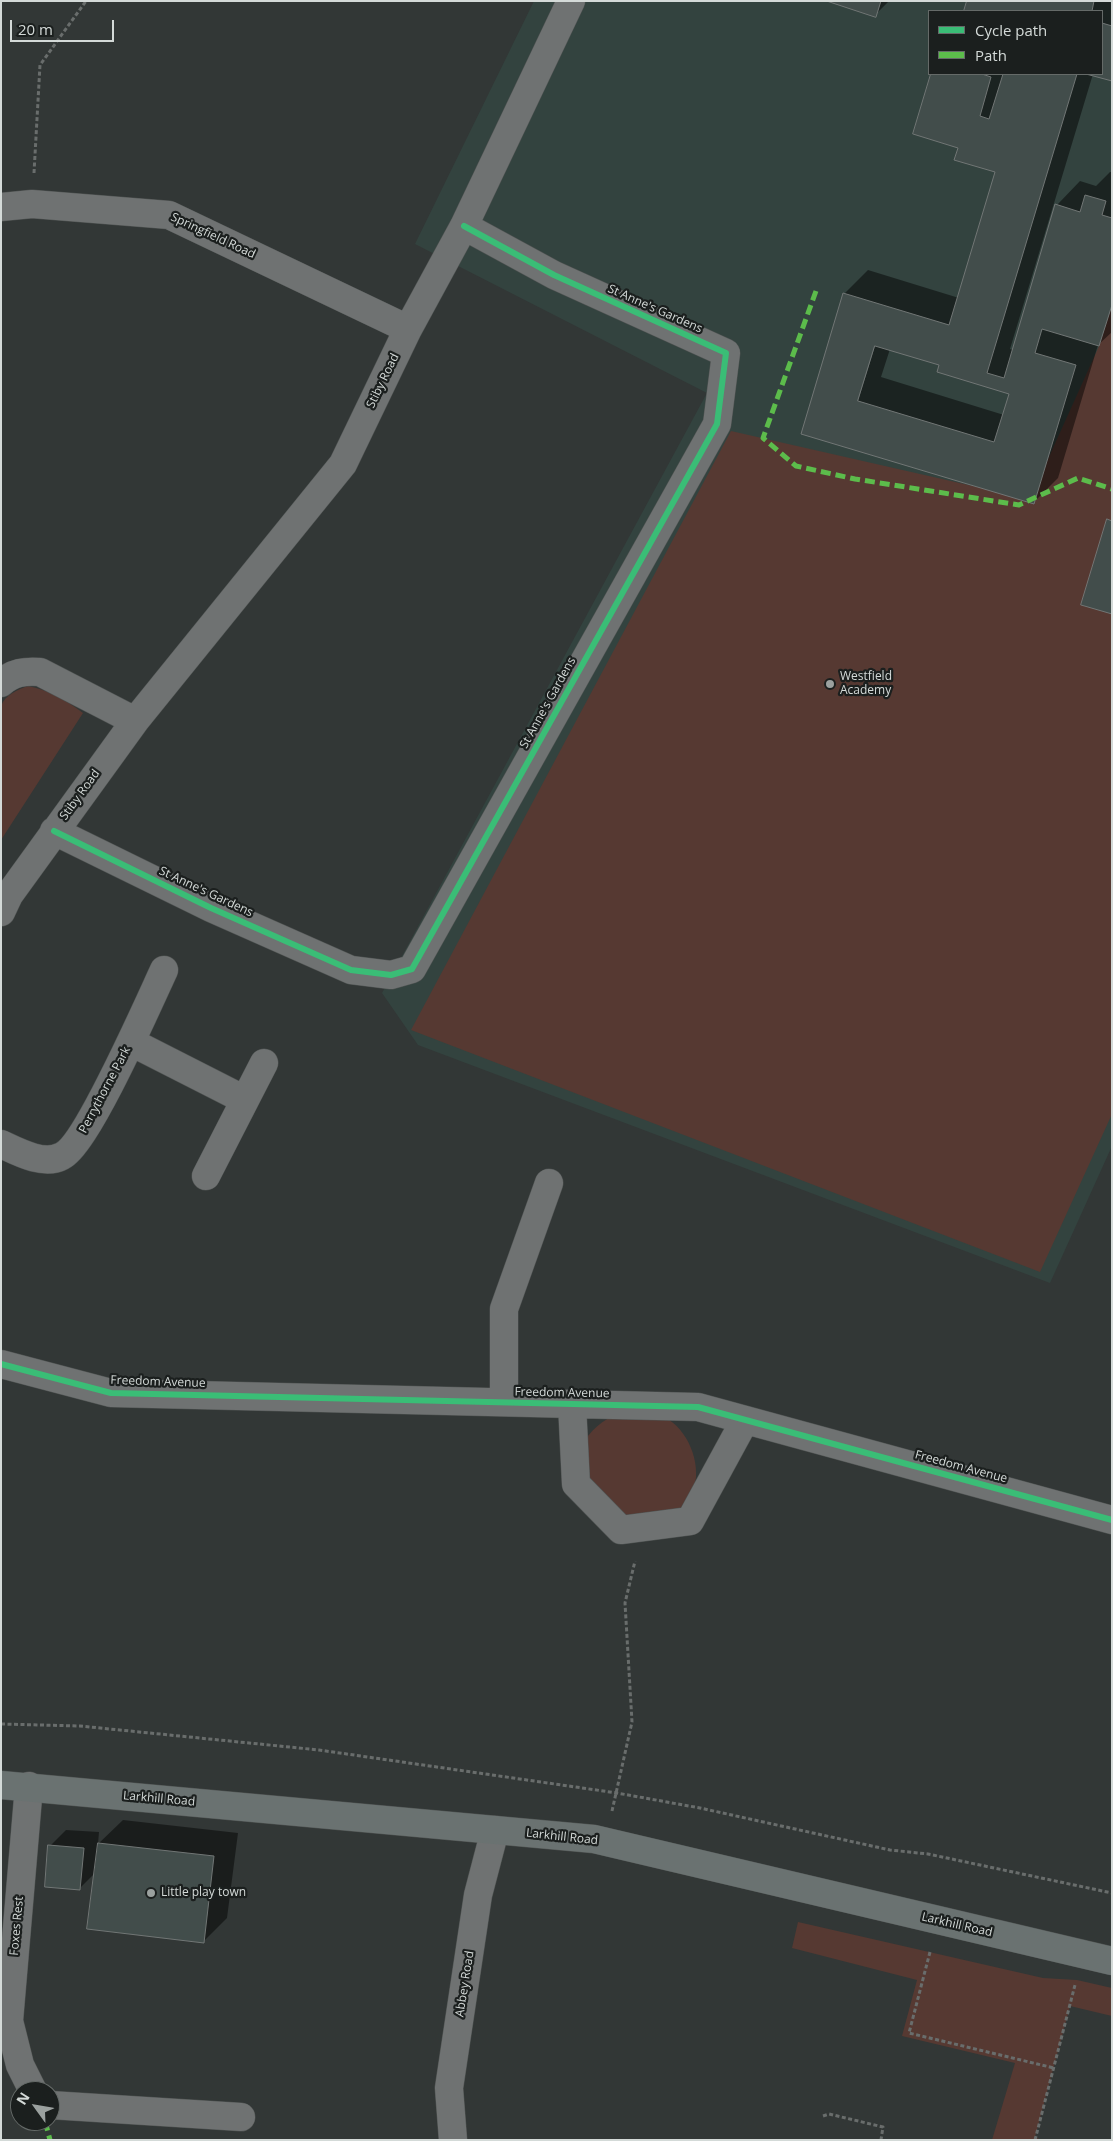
<!DOCTYPE html>
<html>
<head>
<meta charset="utf-8">
<style>
  body { margin:0 }
  #map { position:relative; width:1113px; height:2141px; overflow:hidden; background:#323736; font-family:"Open Sans",sans-serif }
  canvas { display:block }
  .frame { position:absolute; inset:0; border:2px solid #d4dad8; pointer-events:none }
  .legend { position:absolute; left:928px; top:10px; width:175px; height:65px; box-sizing:border-box; background:#1b1f1e; border:1px solid #656a68; margin:0; padding:6px 9px; list-style:none; font-size:15px; color:#d4dad8 }
  .legend li { display:flex; align-items:center; gap:10px; height:25px }
  .legend b { width:25px; border:1px solid #656a68 }
  .north { position:absolute; left:10px; top:2081px; width:50px; height:50px; box-sizing:border-box; background:#1b1f1e; border:1px solid #656a68; border-radius:50%; rotate:302deg; font-size:14px; font-weight:700; line-height:20px; text-align:center; color:#d4dad8 }
  .north::after { content:''; display:block; margin:auto; width:18px; height:22px; background:#9ba19f; clip-path:polygon(50% 0,100% 100%,50% 72%,0 100%) }
  .scale { position:absolute; left:10px; top:20px; width:104px; height:22px; box-sizing:border-box; border:2px solid #d4dad8; border-top:0; padding-left:6px; font-size:15px; line-height:18px; white-space:nowrap; color:#d4dad8; -webkit-text-stroke:4px #1b1f1e; paint-order:stroke }
</style>
</head>
<body>
<div id="map">
<canvas width="1113" height="2141"></canvas>
<div class="frame"></div>
<ul class="legend">
<li><b style="height:6px;background:#3abd76"></b>Cycle path</li>
<li><b style="height:6px;background:#5cbc4b"></b>Path</li>
</ul>
<div class="north">N</div>
<div class="scale">20 m</div>
</div>
<script>
const c = document.querySelector('canvas').getContext('2d');
c.lineJoin = 'round';
function paint(path, color) { c.fillStyle = color; c.fill(path, 'evenodd'); }
function strokePath(path, color, width, dash) { c.strokeStyle = color; c.lineWidth = width; c.lineCap = dash ? 'butt' : 'round'; c.setLineDash(dash || []); c.stroke(path); }
function drawText(font, color, halo, rows, align = 'center') {
  c.font = font + ' "Open Sans",sans-serif'; c.lineWidth = 4.5; c.setLineDash([]); c.textBaseline = 'middle'; c.strokeStyle = halo; c.fillStyle = color; for (const [text, x, y, turn = 0] of rows) {
    c.save(); c.translate(x, y); c.rotate((+turn || 0) * Math.PI / 180); c.textAlign = isNaN(turn) ? turn : align; if (halo) c.strokeText(text, 0, 0); c.fillText(text, 0, 0); c.restore();
  }
}
const built = new Path2D(`
  M534,1H1112V1146L1050,1283L418,1045L382,993L707,393L415,244ZM929,11H1102V74H929Z`);
const green = new Path2D(`
  M1112,305V1114L1040,1272L411,1030L731,431L1030,499L1099,346Z
  M28,686C48,690 66,700 83,713L1,840V706C5,695 17,690 28,686Z
  M620,1412C631,1413 644,1411 655,1414C681,1419 698,1452 696,1477C695,1492 686,1504 678,1515L600,1520L580,1447C591,1430 601,1421 620,1412Z
  M798,1922L1043,1978L1077,1980L1112,1988V2016L1070,2006L1035,2137L1041,2140H992L1015,2063L902,2036L917,1980L792,1948Z`);
const shadow = new Path2D(`
  M831,1H889L875,15Z
  M969,1H1112V80L1093,74L1010,349L1013,350L1057,205L1080,181L1096,186L1110,172H1112V332L1098,345L1058,478L1034,502L802,433L844,294L868,270L959,298L996,171L959,147L915,133L932,74H1102V11H965ZM890,349L941,364L1010,393L1004,415L881,377Z
  M123,1820L238,1833L227,1918L203,1942L96,1872L80,1888L50,1846L66,1830L99,1832L98,1844Z`);
const building = new Path2D(`
  M827,1H881L876,17Z
  M967,1H1094L1092,11H964Z
  M1102,23L1112,26V81L1086,74H1102Z
  M931,74H982L991,77L980,116L989,119L1003,74H1077L987,373L1004,378L1055,204L1080,212L1085,195L1106,201L1102,215L1112,218V305L1099,346L1042,329L1035,353L1076,365L1034,504L801,434L843,293L949,325L995,172L954,160L958,148L913,134ZM875,346L939,365L937,372L1009,394L994,442L858,401Z
  M1107,519L1112,521V614L1081,605Z
  M98,1843L214,1856L204,1943L87,1929Z
  M48,1845L84,1848L80,1890L45,1887Z`);
const path = new Path2D(`
  M34,173L40,65L86,1
  M1,1724L80,1726L319,1750L617,1793L700,1808L890,1850L928,1854L1112,1893
  M612,1811L632,1722L625,1603L635,1561
  M930,1952L909,2033L1054,2068
  M823,2116L829,2114L883,2127L881,2140
  M1035,2140L1075,1985`);
const street = new Path2D(`
  M1,207L32,204L169,215L408,329
  M1,683C13,672 25,671 40,672L135,721
  M54,831L211,908L351,970L391,975L412,969L717,424L726,353L554,275L464,226
  M1,912L9,895L135,721L343,464L408,329L464,226L571,1
  M131,1042L245,1100L206,1176
  M245,1100L264,1063
  M1,1144C18,1152 44,1166 62,1156C87,1144 149,1002 164,970
  M1,1364L111,1393L698,1407L1112,1520
  M504,1402V1309L549,1183
  M572,1404L576,1484L621,1530L690,1521L745,1420
  M29,1786L9,2021L20,2065L33,2091
  M50,2105L241,2117
  M453,2140L449,2088L478,1895L495,1830`);
const secondary = new Path2D(`
  M1,1785L594,1839L1112,1961`);
const quiet = new Path2D(`
  M816,291L763,438L796,466L855,479L1019,505L1078,478L1112,489
  M45,2121L50,2140`);
const cycleway = new Path2D(`
  M54,831L211,908L351,970L391,975L412,969L717,424L726,353L554,275L464,226
  M1,1364L111,1393L698,1407L1112,1520`);
const markers = [
  [830,684,5,"#9ba19f"],
  [151,1893,5,"#9ba19f"]
];
const streetNames = [
  ["Springfield Road",213,236,25],
  ["St Anne's Gardens",655,309,24],
  ["Stiby Road",383,381,-64],
  ["St Anne's Gardens",548,703,-61],
  ["Stiby Road",80,795,-54],
  ["St Anne's Gardens",206,892,25],
  ["Perrythorne Park",105,1090,-62],
  ["Freedom Avenue",158,1382,2],
  ["Freedom Avenue",562,1393,1],
  ["Freedom Avenue",961,1467,15],
  ["Larkhill Road",159,1799,5],
  ["Larkhill Road",562,1837,6],
  ["Larkhill Road",957,1925,13],
  ["Foxes Rest",17,1926,-85],
  ["Abbey Road",465,1984,-81]
];
const poiNames = [
  ["Westfield",840,677],
  ["Academy",840,691],
  ["Little play town",161,1893]
];
paint(built, '#33433f');
paint(green, '#563932');
paint(shadow, '#0007');
paint(building, '#424d4b');
strokePath(building, '#717675', 1);
strokePath(street, '#4f5352', 29);
strokePath(secondary, '#4f5352', 29);
strokePath(path, '#696d6c', 3, [4, 2.5]);
strokePath(street, '#6f7272', 28);
strokePath(secondary, '#6a7271', 28);
strokePath(quiet, '#5cbc4b', 5, [10, 5]);
strokePath(cycleway, '#3abd76', 6);
for (const [x, y, r, color] of markers) { const dot = new Path2D(); dot.arc(x, y, r, 0, 2 * Math.PI); c.fillStyle = color; c.fill(dot); strokePath(dot, '#1b1f1e', 2); }
drawText('12px', '#d4dad8', '#1b1f1e', streetNames);
drawText('12px', '#d4dad8', '#1b1f1e', poiNames, 'left');
</script>
</body>
</html>
